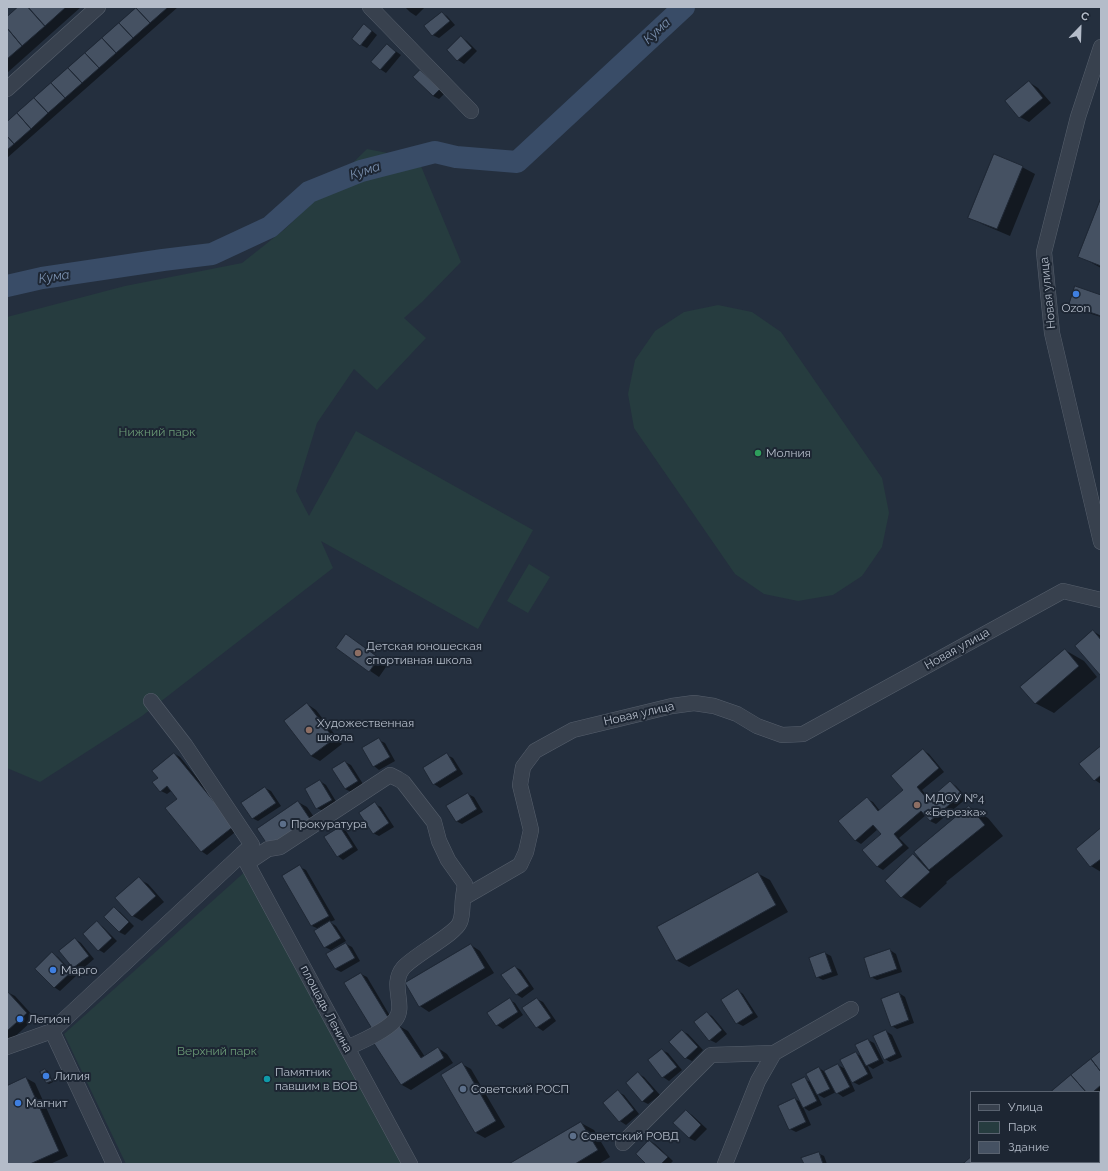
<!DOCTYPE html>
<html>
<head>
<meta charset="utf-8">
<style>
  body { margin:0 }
  #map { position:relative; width:1108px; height:1171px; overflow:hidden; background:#242f3e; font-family:Raleway,sans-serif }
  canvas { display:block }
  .frame { position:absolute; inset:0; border:8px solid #b4bcc9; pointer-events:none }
  .legend { position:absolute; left:970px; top:1091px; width:130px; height:72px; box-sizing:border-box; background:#1d2633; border:1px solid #59626f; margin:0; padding:5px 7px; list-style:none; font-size:12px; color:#b4bcc9 }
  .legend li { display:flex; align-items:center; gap:8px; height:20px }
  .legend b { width:20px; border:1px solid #59626f }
  .north { position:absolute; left:1060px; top:8px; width:40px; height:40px; -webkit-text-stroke:3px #1d2633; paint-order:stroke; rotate:23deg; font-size:11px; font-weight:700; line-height:16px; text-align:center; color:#b4bcc9 }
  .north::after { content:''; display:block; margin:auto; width:14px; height:18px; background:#b4bcc9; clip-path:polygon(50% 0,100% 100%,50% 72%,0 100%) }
</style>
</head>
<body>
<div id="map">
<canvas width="1108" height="1171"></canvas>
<div class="frame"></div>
<ul class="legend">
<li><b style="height:5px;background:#38414e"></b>Улица</li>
<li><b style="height:11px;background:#263c3f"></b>Парк</li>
<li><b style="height:11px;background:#455162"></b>Здание</li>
</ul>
<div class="north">С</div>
</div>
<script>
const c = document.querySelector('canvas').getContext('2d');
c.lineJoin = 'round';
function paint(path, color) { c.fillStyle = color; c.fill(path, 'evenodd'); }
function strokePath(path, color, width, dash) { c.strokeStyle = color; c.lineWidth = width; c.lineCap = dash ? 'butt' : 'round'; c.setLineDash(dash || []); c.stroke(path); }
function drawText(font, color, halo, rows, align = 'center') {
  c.font = font + ' Raleway,sans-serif'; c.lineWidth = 4; c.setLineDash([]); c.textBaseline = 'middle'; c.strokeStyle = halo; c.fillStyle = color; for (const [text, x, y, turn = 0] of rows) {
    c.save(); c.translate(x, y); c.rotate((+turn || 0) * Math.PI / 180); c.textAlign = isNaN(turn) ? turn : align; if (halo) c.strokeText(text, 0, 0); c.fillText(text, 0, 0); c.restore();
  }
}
const green = new Path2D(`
  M367,149L418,159L461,262L422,302L404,318L426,338L377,390L354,369L317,423L296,491L309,516L356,431L533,530L478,629L321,541L333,568L142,716L40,782L7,768V317L125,286L242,263L285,229Z
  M718,305L752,312L781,332L882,478L889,513L882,547L862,576L833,595L798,601L764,594L735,574L634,428L628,394L635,360L655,331L684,312Z
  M529,564L550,577L528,613L507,601Z
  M248,869L408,1164H126L64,1034Z`);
const shadow = new Path2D(`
  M20,7H81L7,73V18Z
  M139,7H178L7,158V124Z
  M405,7H425L416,16L410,12Z
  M442,13L447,16L455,25L439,38L433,35L426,26Z
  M370,29L377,35L367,48L361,45Z
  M461,37L467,41L477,51L464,64L458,60L448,50Z
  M387,45L401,55L386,73L380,69Z
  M421,71L426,74L445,93L439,99L433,96L415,77Z
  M1029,82L1038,88L1051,103L1029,122L1020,117Z
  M1022,167L1035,174L1010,236L982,224L970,217Z
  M1101,200V268L1079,256Z
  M1101,296V317L1079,310L1070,305Z
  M1093,631L1101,636V675Z
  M356,641L388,664L379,677L337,648Z
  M1065,650L1084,661L1097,677L1054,713L1035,703Z
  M307,704L316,710L342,744L320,761L311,756Z
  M379,740L385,743L395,761L379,770L374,766Z
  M1101,747V784L1095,780L1081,764Z
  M923,750L929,754L944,772L922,790L930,800L950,782L956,786L967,798L936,824L930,821L926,815L899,838L909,848L883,870L878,867L864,850L882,834L878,829L861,844L855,840L867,799L873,802L880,811L904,790Z
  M175,754L180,757L239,829L207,855L201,851L178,799L171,791L167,794L161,791L159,778Z
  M447,755L453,758L463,774L440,788L434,784Z
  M345,762L351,765L363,784L351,792L345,789Z
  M320,781L326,785L337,803L323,811L317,808Z
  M265,788L271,791L281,806L258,821L252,818Z
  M468,794L474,797L483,812L462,824L456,821Z
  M298,802L307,807L319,824L279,851Z
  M375,804L381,807L394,827L379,836L373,833Z
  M970,807L988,818L1003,836L946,882L947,883L920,908L902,897L914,855L921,860Z
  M340,828L346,831L358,850L343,860L338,856Z
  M1101,829V872L1091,866L1077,849Z
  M300,867L306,870L335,920L330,922L336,926L346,941L331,950L325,947L319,929L312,926L284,876Z
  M757,873L770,880L788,912L689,967L676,960Z
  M139,879L148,884L164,902L142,921L133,916Z
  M114,908L120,912L134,926L125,935L119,932Z
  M97,923L102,926L117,941L104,953L99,950Z
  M75,939L81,943L94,959L80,971L74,967L61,951Z
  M346,944L352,947L360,961L341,972L335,969Z
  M471,945L480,951L494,973L429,1012L420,1006L407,984Z
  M890,950L896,954L902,972L877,980L871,977Z
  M52,953L58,957L76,976L60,991L54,987Z
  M825,953L831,956L838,975L823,980L817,977Z
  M515,967L521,970L534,989L522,998L516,994Z
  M361,974L367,977L396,1026L375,1032Z
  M738,990L743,994L758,1017L743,1026L737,1023Z
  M7,992L15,996L35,1018L7,1044Z
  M899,993L905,997L914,1023L897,1029L892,1026Z
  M537,999L543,1002L556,1021L543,1031L537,1027Z
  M510,1000L515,1003L523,1015L503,1029L497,1025Z
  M707,1013L712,1016L727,1034L716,1043L710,1040Z
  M399,1026L408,1031L425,1057L438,1048L447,1054L453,1063L411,1090L402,1085Z
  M682,1031L688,1034L703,1050L692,1061L686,1058Z
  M886,1031L892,1035L902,1057L890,1062L885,1059Z
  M868,1040L874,1043L884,1063L873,1069L867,1065L873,1078L859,1085L853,1082L851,1077L849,1078L855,1091L843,1097L836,1092L824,1098L817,1094L822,1105L809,1111L803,1107L811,1125L796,1132L790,1129L795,1099L801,1102L805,1079L812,1083L819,1068L825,1072L838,1065L847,1070L856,1053L862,1057Z
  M662,1050L668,1053L682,1070L669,1081L663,1077L649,1060Z
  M1101,1052V1093L1099,1094V1092H1052Z
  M462,1064L471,1069L505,1127L485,1138L476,1133L442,1075Z
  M45,1070L48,1071L53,1082L49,1084L47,1083Z
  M639,1074L644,1077L660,1095L648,1104L642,1101Z
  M26,1078L35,1083L68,1156L50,1164H7V1087Z
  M618,1092L624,1095L639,1114L626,1125L620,1121Z
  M686,1111L692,1115L707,1129L695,1141L689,1138Z
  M581,1123L594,1130L610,1157L599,1164H511Z
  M650,1141L655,1144L673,1161L670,1164H648Z
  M818,1153L824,1156L827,1164H805Z
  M971,1158V1162H1016L1014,1164H964Z`);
const river = new Path2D(`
  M7,286L42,278L163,260L212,254L270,227L309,192L361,171L435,152L456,157L517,162L684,7`);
const building = new Path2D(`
  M18,7H28L45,26L22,46L7,28V17Z
  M28,7H66L45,26Z
  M137,7H166L167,8L150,23L136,8Z
  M136,8L150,23L133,38L119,23Z
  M442,12L450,21L432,36L424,26Z
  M119,23L133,38L116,53L102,38Z
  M364,24L372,31L360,46L352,39Z
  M7,28L22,46L7,59Z
  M461,36L472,48L457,61L447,50Z
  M102,38L116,53L99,68L85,53Z
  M387,44L396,52L380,70L371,62Z
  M85,53L99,68L82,83L68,68Z
  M68,68L82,83L65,98L51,83Z
  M420,70L440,89L433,96L413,77Z
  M1029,81L1043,98L1019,118L1005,101Z
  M51,83L65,98L48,113L34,98Z
  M34,98L48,113L31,129L17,113Z
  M17,113L31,129L14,144L7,136V122Z
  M7,136L14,144L7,150Z
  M994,154L1023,166L997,229L968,218Z
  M1101,198V266L1078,257Z
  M1075,286L1101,295V316L1069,305Z
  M1093,630L1101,640V676L1075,646Z
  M346,634L379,658L369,672L336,648Z
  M1065,649L1079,666L1035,704L1020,687Z
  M307,703L334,739L311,756L284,721Z
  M379,738L390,757L373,767L362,748Z
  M1101,746V775L1094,781L1079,764Z
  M923,749L939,768L917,787L928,800L950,781L962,794L930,821L921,811L894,834L903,845L877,867L862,850L881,834L873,825L855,841L838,821L867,797L878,811L903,790L891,776Z
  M174,753L234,826L201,852L165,808L177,799L167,786L160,792L152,782L158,778L152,771Z
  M447,753L457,770L433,785L423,768Z
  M345,761L358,781L345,789L332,769Z
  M320,780L332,800L316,809L305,789Z
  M265,787L276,803L252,819L241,803Z
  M468,793L477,809L456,822L446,806Z
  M298,801L310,819L269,847L257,829Z
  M375,802L389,823L373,834L359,813Z
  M969,806L985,825L929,870L914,852Z
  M340,827L353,847L337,857L324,837Z
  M1101,828V859L1090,867L1076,849Z
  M913,854L930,872L901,898L885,881Z
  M300,865L329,916L311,926L282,876Z
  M758,872L776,905L676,961L657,927Z
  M139,877L156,896L132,917L115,898Z
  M114,907L129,922L119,932L104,917Z
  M97,921L112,938L98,951L83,934Z
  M330,921L341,938L324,948L314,931Z
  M75,938L89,956L73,968L59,951Z
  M346,943L355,958L335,969L326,954Z
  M471,944L485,968L419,1007L405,983Z
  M890,949L897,969L870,978L864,958Z
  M52,952L71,972L54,988L35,969Z
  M825,952L832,972L816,978L809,958Z
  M515,966L529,986L516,995L501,975Z
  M361,973L391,1022L374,1032L344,983Z
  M738,989L753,1013L736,1024L721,1000Z
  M7,991L27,1013L7,1031Z
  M899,992L909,1020L891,1027L881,999Z
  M510,998L518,1012L496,1026L487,1013Z
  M537,998L551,1018L536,1028L522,1008Z
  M707,1012L722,1030L709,1041L694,1022Z
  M399,1025L421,1058L438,1047L444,1058L401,1085L373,1042Z
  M682,1030L698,1047L685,1059L669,1042Z
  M886,1030L896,1054L884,1060L873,1036Z
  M868,1039L879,1060L866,1066L855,1045Z
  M662,1049L677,1067L662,1078L648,1060Z
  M1101,1051V1072L1091,1059Z
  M856,1052L868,1074L852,1083L840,1060Z
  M1091,1059L1101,1072V1085L1093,1092H1086L1071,1075Z
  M462,1062L496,1121L475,1133L441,1075Z
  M838,1064L850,1087L836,1094L824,1071Z
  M819,1067L830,1089L817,1095L806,1074Z
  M45,1069L52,1081L46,1083L40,1072Z
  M638,1072L654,1091L642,1102L626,1083Z
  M1071,1075L1086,1092H1054L1052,1091Z
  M26,1077L59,1151L30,1164H7V1086Z
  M805,1077L817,1101L803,1108L791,1084Z
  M618,1090L634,1110L619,1122L603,1103Z
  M795,1098L806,1122L789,1130L778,1106Z
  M686,1110L701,1125L689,1138L673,1123Z
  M581,1122L598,1150L575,1164H509Z
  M649,1140L668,1157L661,1164H646L636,1154Z
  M819,1152L823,1164H804L801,1158Z
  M971,1157V1162H984L985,1164H963Z
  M984,1162H1007L1005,1164H985Z`);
const street = new Path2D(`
  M370,7L471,111
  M1101,47L1078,117L1044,252L1052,333L1101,542
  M7,89L98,7
  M151,701L185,745L252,845L242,854L410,1164
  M247,863L268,849L280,847L390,775L398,779L403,782L434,822L439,841L448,860L465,884L463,898
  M52,1031L114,1164
  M7,1047L52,1031L242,854
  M347,1048C360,1042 386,1031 395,1020C407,1006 389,985 403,968C414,955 456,934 460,922C463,915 462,906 463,898L520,865L526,852L531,830L520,785L523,767L535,751L573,730L672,706L694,703L714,706L737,714L757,726L782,735L803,734L1063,591L1101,600
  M1099,1116L1101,1115
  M623,1143L711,1055L774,1053
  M725,1164L758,1081L774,1053L851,1009
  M1041,1164L1043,1162
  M1097,1164L1101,1160`);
const markers = [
  [1076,294,4,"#3f7fe0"],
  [758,453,4,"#2e9e5b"],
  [358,653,4,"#8d6e63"],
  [309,730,4,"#8d6e63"],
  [917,805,4,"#8d6e63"],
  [283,824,4,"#5c6f8a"],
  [53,970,4,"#3f7fe0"],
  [20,1019,4,"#3f7fe0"],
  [46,1076,4,"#3f7fe0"],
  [267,1079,4,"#0f9aa8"],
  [463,1089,4,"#5c6f8a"],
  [18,1103,4,"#3f7fe0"],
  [573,1136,4,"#5c6f8a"]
];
const streetNames = [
  ["Новая улица",1048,293,-96],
  ["Новая улица",957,649,-29],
  ["Новая улица",639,714,-13],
  ["площадь Ленина",326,1009,62]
];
const poiNames = [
  ["Ozon",1076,308,"center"],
  ["Молния",766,453],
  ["Детская юношеская",366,646],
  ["спортивная школа",366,660],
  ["Художественная",317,723],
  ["школа",317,737],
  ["МДОУ №4",925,798],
  ["«Березка»",925,812],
  ["Прокуратура",291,824],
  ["Марго",61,970],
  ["Легион",28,1019],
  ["Памятник",275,1072],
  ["павшим в ВОВ",275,1086],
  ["Лилия",54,1076],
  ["Советский РОСП",471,1089],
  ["Магнит",26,1103],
  ["Советский РОВД",581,1136]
];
const parkNames = [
  ["Нижний парк",157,432],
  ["Верхний парк",217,1051]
];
const waterNames = [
  ["Кума",657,31,-43],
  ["Кума",365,171,-18],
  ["Кума",54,277,-9]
];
paint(green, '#263c3f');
paint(shadow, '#0007');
strokePath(river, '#394c67', 22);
paint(building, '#455162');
strokePath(building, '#1f2835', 1);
strokePath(street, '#565f6c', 16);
strokePath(street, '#38414e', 15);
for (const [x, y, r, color] of markers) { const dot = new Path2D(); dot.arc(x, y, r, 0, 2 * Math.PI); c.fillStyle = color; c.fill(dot); strokePath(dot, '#1d2633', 1.5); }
drawText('12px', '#b4bcc9', '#1d2633', streetNames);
drawText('12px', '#b4bcc9', '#1d2633', poiNames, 'left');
drawText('12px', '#6b9a76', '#1d2633', parkNames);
drawText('italic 13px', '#7c92b1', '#1d2633', waterNames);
</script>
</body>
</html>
